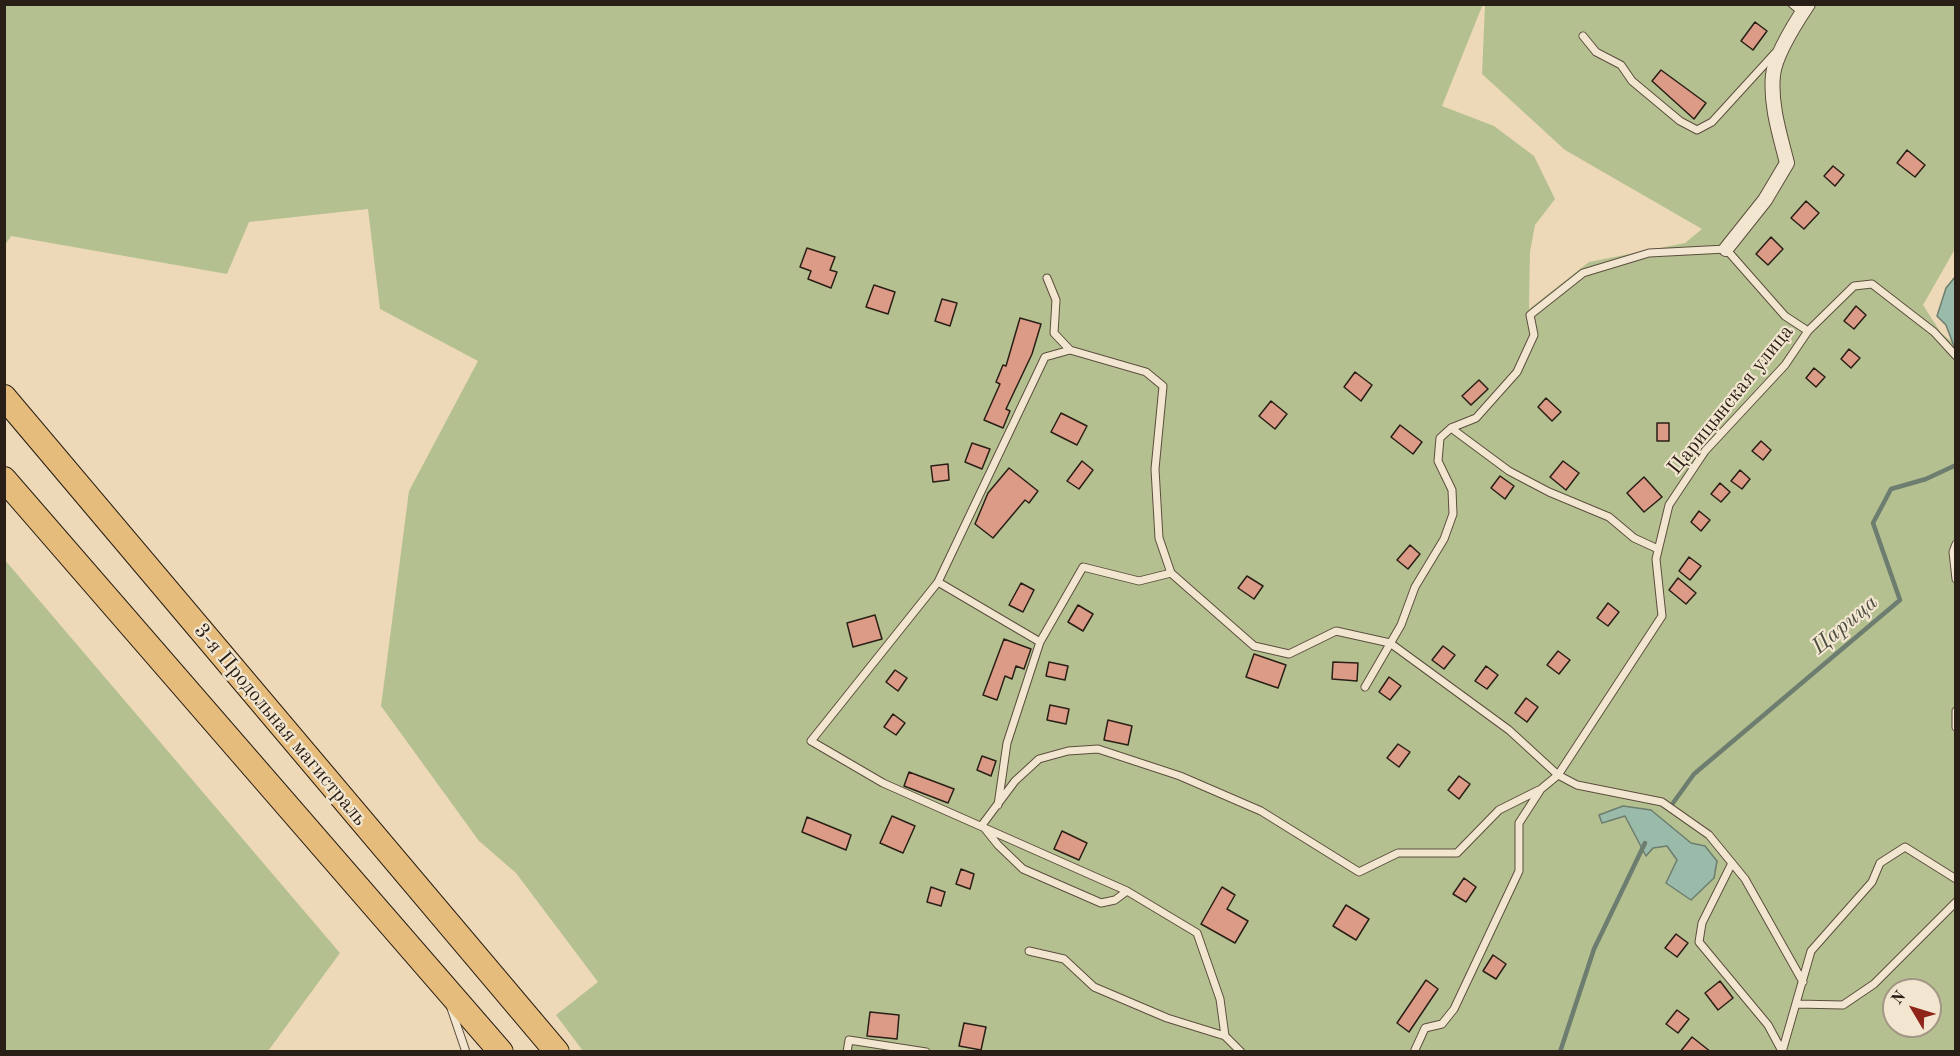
<!DOCTYPE html>
<html>
<head>
<meta charset="utf-8">
<style>
  body { margin:0 }
  #map { position:relative; width:1960px; height:1056px; overflow:hidden; background:#edd9b7; font-family:"Old Standard TT",serif }
  canvas { display:block }
  .frame { position:absolute; inset:0; border:6px solid #2a1f16; pointer-events:none }
  .north { position:absolute; left:1882px; top:978px; width:60px; height:60px; box-sizing:border-box; background:#f3e6d0; border:2px solid #a39686; border-radius:50%; rotate:308deg; font-size:16px; font-weight:700; line-height:24px; text-align:center; color:#2a1f16 }
  .north::after { content:''; display:block; margin:auto; width:21px; height:27px; background:#8f2418; clip-path:polygon(50% 0,100% 100%,50% 72%,0 100%) }
</style>
</head>
<body>
<div id="map">
<canvas width="1960" height="1056"></canvas>
<div class="frame"></div>
<div class="north">N</div>
</div>
<script>
const c = document.querySelector('canvas').getContext('2d');
c.lineJoin = 'round';
function paint(path, color) { c.fillStyle = color; c.fill(path, 'evenodd'); }
function strokePath(path, color, width, dash) { c.strokeStyle = color; c.lineWidth = width; c.lineCap = dash ? 'butt' : 'round'; c.setLineDash(dash || []); c.stroke(path); }
function drawText(font, color, halo, rows, align = 'center') {
  c.font = font + ' "Old Standard TT",serif'; c.lineWidth = 4.5; c.setLineDash([]); c.textBaseline = 'middle'; c.strokeStyle = halo; c.fillStyle = color; for (const [text, x, y, turn = 0] of rows) {
    c.save(); c.translate(x, y); c.rotate((+turn || 0) * Math.PI / 180); c.textAlign = isNaN(turn) ? turn : align; if (halo) c.strokeText(text, 0, 0); c.fillText(text, 0, 0); c.restore();
  }
}
const green = new Path2D(`
  M1483,4L1442,106L1494,126L1534,156L1555,199L1535,225L1530,252L1529,309L1589,262L1685,243L1702,229L1565,150L1482,74L1485,5H1955V249L1923,305L1941,333L1956,345L1955,1051H583L556,1015L598,982L516,873L479,841L381,706L409,491L478,361L380,309L368,209L249,222L227,274L11,236L5,245V5ZM1894,990H1930V1026H1894Z
  M4,559L340,953L268,1051H5Z`);
const water = new Path2D(`
  M1955,277V349L1946,325L1937,316L1946,288Z
  M1623,806L1651,810L1691,843L1705,846L1717,861L1714,878L1691,900L1666,883L1677,860L1667,846L1653,848L1646,856L1625,816L1602,823L1599,815Z`);
const stream = new Path2D(`
  M1673,803L1694,774L1900,600L1873,523L1891,489L1926,479L1956,465
  M1560,1052L1594,949L1645,843`);
const building = new Path2D(`
  M1755,22L1767,31L1753,50L1741,41Z
  M1661,70L1706,103L1694,119L1652,81Z
  M1907,150L1925,165L1915,177L1897,163Z
  M1833,166L1844,175L1835,186L1824,176Z
  M1806,201L1819,213L1804,229L1791,218Z
  M1771,237L1783,249L1768,265L1756,254Z
  M807,248L835,257L830,270L837,272L831,288L808,279L811,271L800,267Z
  M874,285L895,292L888,314L866,307Z
  M942,299L957,303L950,326L935,321Z
  M1856,306L1866,315L1854,329L1844,321Z
  M1020,318L1041,324L1032,354L1006,409L1010,411L1003,428L984,420L1000,384L996,382L1003,365L1006,366Z
  M1849,349L1860,358L1851,368L1841,359Z
  M1814,368L1825,377L1816,387L1806,378Z
  M1355,372L1372,385L1361,401L1344,387Z
  M1479,380L1488,389L1471,405L1462,396Z
  M1546,398L1561,412L1552,421L1538,407Z
  M1271,401L1287,414L1275,429L1259,416Z
  M1061,413L1087,426L1077,445L1051,432Z
  M1657,423H1669V441H1657Z
  M1400,425L1422,442L1413,454L1391,437Z
  M1761,441L1771,450L1763,460L1752,451Z
  M972,443L990,449L982,469L965,462Z
  M1082,461L1093,470L1079,489L1067,481Z
  M1563,461L1579,473L1566,490L1550,477Z
  M948,464L949,480L933,482L931,466Z
  M1009,468L1038,491L1029,503L1025,500L993,538L975,524L988,493Z
  M1740,470L1750,479L1742,489L1731,481Z
  M1500,476L1514,486L1505,499L1491,488Z
  M1644,477L1662,497L1644,512L1627,493Z
  M1720,483L1730,492L1721,502L1711,494Z
  M1699,511L1710,520L1701,531L1691,522Z
  M1410,545L1420,554L1408,569L1397,560Z
  M1689,557L1701,566L1690,580L1679,571Z
  M1247,576L1263,586L1254,599L1238,588Z
  M1678,578L1696,593L1686,604L1669,590Z
  M1021,583L1034,590L1023,612L1009,605Z
  M1608,603L1619,612L1608,626L1597,618Z
  M1078,605L1093,614L1083,631L1068,622Z
  M875,615L882,639L853,647L847,623Z
  M1004,639L1031,649L1024,669L1016,666L1012,679L1005,676L997,700L983,695Z
  M1443,646L1455,655L1444,669L1432,660Z
  M1558,651L1570,660L1559,674L1547,665Z
  M1254,654L1286,665L1278,688L1246,677Z
  M1049,662L1068,666L1065,680L1046,676Z
  M1333,662L1358,663L1357,681L1332,679Z
  M1486,666L1498,675L1487,689L1475,681Z
  M895,670L907,678L898,691L886,682Z
  M1389,677L1401,686L1390,700L1379,692Z
  M1526,698L1538,707L1527,722L1515,713Z
  M1050,705L1069,709L1066,724L1047,720Z
  M893,714L905,723L896,735L884,727Z
  M1108,720L1132,726L1128,745L1104,740Z
  M1398,744L1410,752L1399,767L1387,758Z
  M982,756L996,761L991,776L977,770Z
  M909,772L954,789L948,803L904,786Z
  M1459,776L1470,784L1459,799L1448,790Z
  M892,816L915,826L903,853L880,843Z
  M807,817L851,835L846,850L802,832Z
  M1062,831L1087,843L1079,860L1054,849Z
  M961,869L974,874L970,889L956,884Z
  M1464,878L1476,887L1466,902L1453,894Z
  M931,887L945,892L941,906L927,902Z
  M1222,887L1235,895L1227,909L1248,921L1235,943L1201,924Z
  M1346,905L1369,919L1356,940L1333,926Z
  M1676,934L1688,943L1677,957L1665,948Z
  M1493,955L1506,964L1496,979L1483,971Z
  M1426,980L1438,989L1409,1032L1397,1023Z
  M1720,981L1733,998L1718,1010L1705,993Z
  M1677,1010L1689,1019L1678,1033L1666,1024Z
  M870,1012L899,1015L897,1039L867,1036Z
  M964,1023L986,1027L981,1050L959,1046Z
  M1692,1037L1711,1052H1680Z`);
const lane = new Path2D(`
  M1792,4L1803,13
  M1583,36L1596,52L1621,65L1632,81L1680,121L1697,130L1712,122L1775,53
  M1047,278L1056,300L1054,333L1070,350
  M1451,428L1509,471L1549,492L1609,517L1634,538L1658,549
  M1956,544L1953,552L1956,579
  M938,582L1040,642
  M1365,687L1401,625L1415,587L1444,539L1453,514L1452,490L1438,461L1440,438L1451,428L1476,418L1517,372L1534,335L1530,315L1583,273L1649,253L1726,249L1785,316L1808,331
  M1956,711V727
  M998,805L1007,743L1040,642L1083,567L1139,581L1171,573
  M1732,863L1702,923L1699,942L1768,1025L1782,1051
  M1127,891L1115,900L1101,903L1023,869L998,845L982,825L1015,781L1039,759L1068,751L1098,749L1180,776L1261,811L1359,872L1398,853H1457L1499,810L1539,790
  M1029,951L1064,959L1094,987L1167,1018L1225,1036L1241,1052
  M1803,982L1745,879L1709,835L1662,802L1577,785L1558,775L1662,616L1656,559L1669,505L1705,451L1785,365L1808,331L1854,286L1872,284L1934,332L1956,356
  M1796,1004L1843,1005L1874,984L1956,902
  M451,1008L466,1052
  M1225,1036L1220,999L1197,933L1127,891L883,783L811,741L938,582L1045,357L1070,350L1146,372L1163,386L1155,469L1159,538L1171,573L1254,646L1289,654L1336,631L1390,643L1509,730L1558,775L1541,789L1519,823V871L1454,1009L1442,1024L1425,1028L1414,1052
  M847,1052L849,1040L926,1052
  M1782,1052L1811,951L1872,882L1880,863L1905,847L1956,879`);
const street = new Path2D(`
  M1726,249L1765,200L1787,163C1780,135 1770,105 1773,75C1775,55 1796,22 1808,4`);
const highway = new Path2D(`
  M4,397L557,1052
  M4,479L501,1052`);
const streetNames = [
  ["Царицынская улица",1731,400,-51],
  ["3-я Продольная магистраль",280,725,50]
];
const waterNames = [
  ["Царица",1845,625,-40]
];
paint(green, '#b5c090');
paint(water, '#9abbaa');
strokePath(water, '#6d7d6f', 1.5);
strokePath(stream, '#6d7d6f', 4.5);
paint(building, '#dc9b87');
strokePath(building, '#2a1f16', 1.5);
strokePath(lane, '#5b4e3e', 9);
strokePath(street, '#5b4e3e', 16);
strokePath(highway, '#2a1f16', 26);
strokePath(lane, '#f3e6d0', 7);
strokePath(street, '#f3e6d0', 14);
strokePath(highway, '#e6bc7c', 24);
drawText('21px', '#2a1f16', '#f3e6d0', streetNames);
drawText('italic 22px', '#4c4e42', '#f3e6d0', waterNames);
</script>
</body>
</html>
